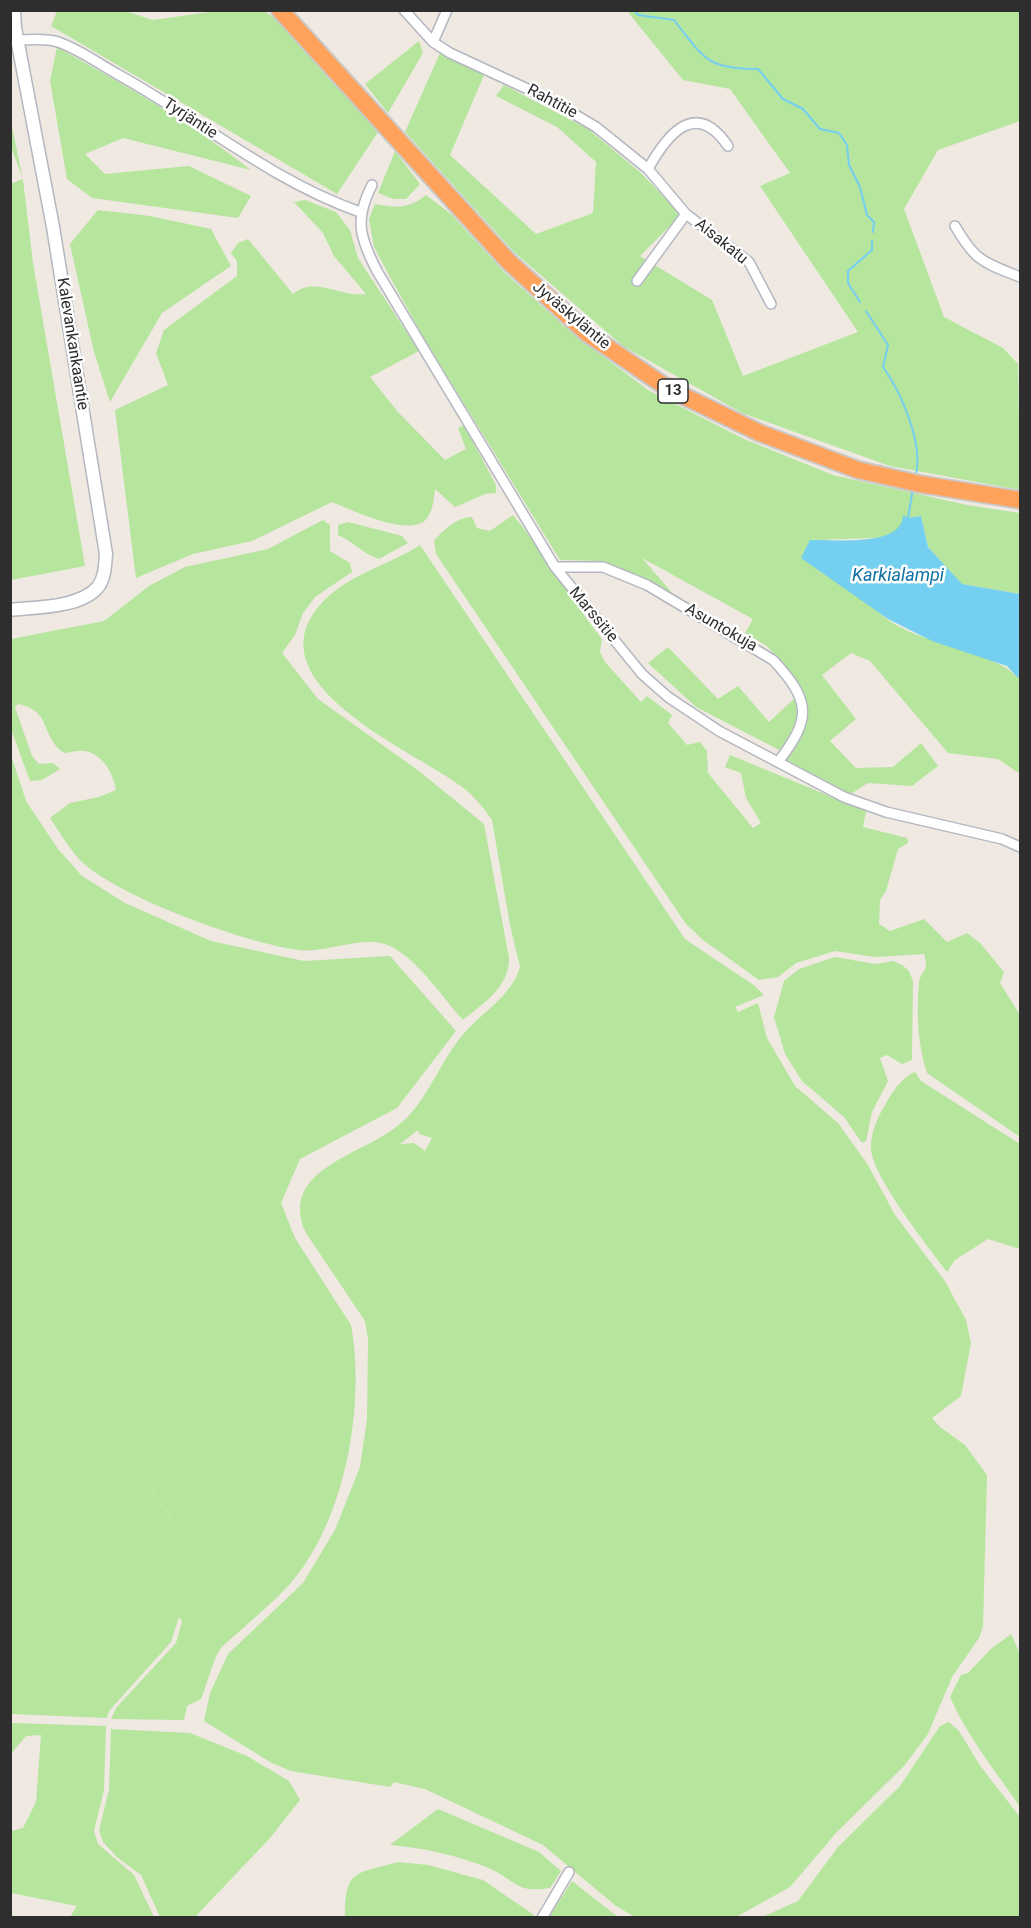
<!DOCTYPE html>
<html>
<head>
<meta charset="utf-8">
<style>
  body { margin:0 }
  #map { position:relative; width:1031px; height:1928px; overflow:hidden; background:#efe9e1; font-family:Roboto,sans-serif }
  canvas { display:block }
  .frame { position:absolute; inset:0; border:12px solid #2e2e2e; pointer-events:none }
</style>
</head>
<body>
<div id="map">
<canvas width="1031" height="1928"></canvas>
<div class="frame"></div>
</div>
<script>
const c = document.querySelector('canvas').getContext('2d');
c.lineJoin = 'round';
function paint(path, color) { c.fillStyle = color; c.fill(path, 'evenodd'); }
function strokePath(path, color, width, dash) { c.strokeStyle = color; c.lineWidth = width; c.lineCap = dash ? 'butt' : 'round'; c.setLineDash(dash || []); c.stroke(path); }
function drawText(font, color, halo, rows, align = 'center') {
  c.font = font + ' Roboto,sans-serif'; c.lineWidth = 5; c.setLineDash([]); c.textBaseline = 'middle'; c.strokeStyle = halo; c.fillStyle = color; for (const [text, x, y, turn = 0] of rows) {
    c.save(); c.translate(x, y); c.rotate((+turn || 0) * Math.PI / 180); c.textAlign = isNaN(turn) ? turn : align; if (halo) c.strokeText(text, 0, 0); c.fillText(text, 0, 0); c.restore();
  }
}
const green = new Path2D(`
  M57,11H125L153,20L223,10L263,11L274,17L378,132L337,194L51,26Z
  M627,11H1020V121L938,150L904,209L944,317L1003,348L1018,364L1020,490L890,466L742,413L623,346L514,252L405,132L440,53L484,75L450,155L536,234L593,213L596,162L557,127L496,96L504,85L588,129L641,173L681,215L640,256L712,300L743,376L858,332L760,186L790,173L730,89L683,80Z
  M419,41L423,53L388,113L365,84Z
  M57,47C125,85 190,122 251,170L123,138L85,154L105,174L189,166L251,196L238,218L92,198L67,179L50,81Z
  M11,122L23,180L33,263L85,566L11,580L10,184L23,179L11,147Z
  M395,151L420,184L406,199H393L378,193Z
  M426,195L451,214L506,274L570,331L648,390L744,439L833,475L967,505L1020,513V594L962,584L928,547L921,516L908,518L895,533L878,538L810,540C833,563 863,600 887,619C921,645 992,650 1017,677H1020V774L998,759L948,753L870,661L851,653L822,675L856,719L830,741L856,768L893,767L921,743L938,766L912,786L868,783L849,795L785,760L807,724V705L790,673L767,646L745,633L753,619L642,558L674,595L648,580L600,561L560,560L425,340L390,277L374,247L369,219L375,204C396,208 409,209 426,195Z
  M305,200L336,212L350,230L358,258L419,351L370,377L397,411L445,460L466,449L458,428L464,425L496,485V493L485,494L455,507L435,489C434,498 433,509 428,517C413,540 352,510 332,502L252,541L193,554L136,578L115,410L168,385L156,353L164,330L237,276V261L231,253L238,243L248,239L293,294C315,275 340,298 366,294L334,256L323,233L294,202Z
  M98,210L150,216L211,229L231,266L162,313L110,402L94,352L70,244Z
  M513,515C546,554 570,599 602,639L600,652L605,662L641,702L647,696L672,715L668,723L687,745L700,742L707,751L708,773L753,828L761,823L746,798L741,773L725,767L730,755L866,811L863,827L907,838L908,843L898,849L886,891L880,900L879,924L890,931L924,919L947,942L967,933L980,943L1004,972L1000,983L1020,1015V1137L927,1073C918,1046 916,1013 919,984C920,970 930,973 924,954L875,957L835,951L796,963L778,977L759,980L703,940L686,924L436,554L434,541C444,529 456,518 472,517L477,528L490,531Z
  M323,520L330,525V551L350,563L352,572L315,597L303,613L295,635L282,653L318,699L419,771L484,824L509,958C509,988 484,1002 463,1020C442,997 421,964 394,948C365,932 329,954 299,950C248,944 114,896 79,859C68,847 59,831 50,818L70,803L99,797L116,790C114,774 102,753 84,751C78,750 70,753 64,753C40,737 53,711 18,704L15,707L32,756L39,764L53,763L60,769L42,780L30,781L11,729V639L104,621L149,586L185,567L268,549Z
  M348,522L402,536L408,543L379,559C363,554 354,542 338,535V525Z
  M420,545L685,939L755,986L764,995L735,1007L738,1012L758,1003L767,1038L795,1086L838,1123L868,1165L895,1215L945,1281L966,1320L971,1343L961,1396L932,1418L940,1427L965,1445L987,1475L983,1627L979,1638L952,1677L928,1734L904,1766L836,1833L790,1887L736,1917H635L616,1906L543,1845L425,1789L394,1782L390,1787L291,1771L270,1762L204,1721L210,1693L228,1654L303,1583L335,1530L360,1467L367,1419L368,1339L365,1321L306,1233C278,1171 358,1156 395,1128C429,1103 439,1059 468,1029C486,1010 513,993 520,967L510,925L492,820C483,807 474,796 461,786C416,752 253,685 319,606C345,575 388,566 420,545ZM418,1130L419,1134L432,1138L425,1151L414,1143L400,1144Z
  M668,647L718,699L738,686L769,722L796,697C801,719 791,733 781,751L696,707L648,663Z
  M11,755L26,801L58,849L82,876L125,903L211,941L304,961L390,956L456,1031L397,1108L300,1159L281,1203L295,1238L351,1325C366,1405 345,1523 289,1585C274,1601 258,1615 242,1629C236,1635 227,1641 221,1648C213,1659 207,1685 201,1699L187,1706L184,1720L111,1719L116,1708L176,1643L182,1621L179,1617L171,1642L109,1711L107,1718L11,1714ZM26,1299L172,1520L171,1519Z
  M835,957L875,964L893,961L902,965L909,971L913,981L912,1060L902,1064L887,1055L880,1058L888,1081L872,1112L866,1141L862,1143L844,1117L802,1081L785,1054L774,1017L784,981L799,969Z
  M915,1072L921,1081L1020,1144V1249L988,1239L955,1260L947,1272C929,1248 871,1175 871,1148C871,1131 877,1119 885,1105C892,1092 902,1077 915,1072Z
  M1011,1634L1020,1654V1807C995,1770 968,1738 950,1697L961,1675L968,1673L991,1649Z
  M949,1722L959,1731L981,1767L1020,1817V1917H762L798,1901L838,1847L900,1786L940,1726Z
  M11,1723L106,1726L104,1790L94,1831L98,1844L134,1875L154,1917H70L77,1906L11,1893V1831L23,1828L36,1802L41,1735L26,1736L11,1754Z
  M111,1729L190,1733L247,1756L289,1781L300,1800L270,1838L195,1917H160L141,1875L117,1857L103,1842L99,1830L109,1790Z
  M438,1809L539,1852L561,1871L550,1888C514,1894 516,1879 486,1867C456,1855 423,1848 390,1845Z
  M398,1862L428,1865L483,1880L534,1915L532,1918L345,1917C345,1869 355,1874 398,1862Z
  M572,1881L618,1917H549Z`);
const water = new Path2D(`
  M903,515L908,518L921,516L928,547L962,584L1020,594V677H1017L1007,666L932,641L888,619L801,558L810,540C833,539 903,548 903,515Z`);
const stream = new Path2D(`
  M634,10L638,15L674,20C704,58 706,69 758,69L783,99L803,109L820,129L839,133L847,145L849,165L860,187L867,215L874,222L873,232
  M860,302L848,283V271L872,250V241
  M866,311L888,345L883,367C901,392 923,442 916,474
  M908,518L913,488`);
const street = new Path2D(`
  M404,10L433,42L450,53L547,98L596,127L648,169L686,214L749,262L771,304
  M17,40C30,40 46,38 58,42C79,49 99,64 119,75C200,120 272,181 360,212
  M433,42L447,10
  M648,169C668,133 696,99 728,146
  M372,185C354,220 360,238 377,271L555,567L642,674L668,697L719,731L844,797L886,812L1002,839L1020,847
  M955,226C976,262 983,262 1020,277
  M637,281L686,214
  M555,567H603L647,585L773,660C811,701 812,718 778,762
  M542,1918L569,1872`);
const secondary = new Path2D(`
  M10,610C36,607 80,608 98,587C105,578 105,565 106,554L53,227L15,28L14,10`);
const highway = new Path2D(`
  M280,10L508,261L588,334L669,389L760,433L858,470L920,484L1020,500`);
const shields = [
  [673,391,30]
];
const shieldNames = [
  ["13",673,391]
];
const streetNames = [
  ["Rahtitie",552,102,28],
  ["Tyrjäntie",190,119,33],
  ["Aisakatu",721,242,39],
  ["Jyväskyläntie",571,316,40],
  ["Kalevankankaantie",72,344,81],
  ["Marssitie",593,615,50],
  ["Asuntokuja",721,628,30]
];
const waterNames = [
  ["Karkialampi",898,576]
];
paint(green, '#b6e59e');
paint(water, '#75cff0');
strokePath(stream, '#75cff0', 2);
strokePath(street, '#b4b7c1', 12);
strokePath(secondary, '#b4b7c1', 15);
strokePath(highway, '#c9c9c9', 20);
strokePath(street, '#fff', 9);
strokePath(secondary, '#fff', 12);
strokePath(highway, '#ffa35c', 16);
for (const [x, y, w] of shields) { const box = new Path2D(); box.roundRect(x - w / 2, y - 12, w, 24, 4.5); c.fillStyle = '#fff'; c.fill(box); strokePath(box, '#2e2e2e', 1.5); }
drawText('bold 15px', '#2e2e2e', null, shieldNames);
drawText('16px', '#2e2e2e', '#fff', streetNames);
drawText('italic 18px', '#0d6fa3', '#fff', waterNames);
</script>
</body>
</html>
